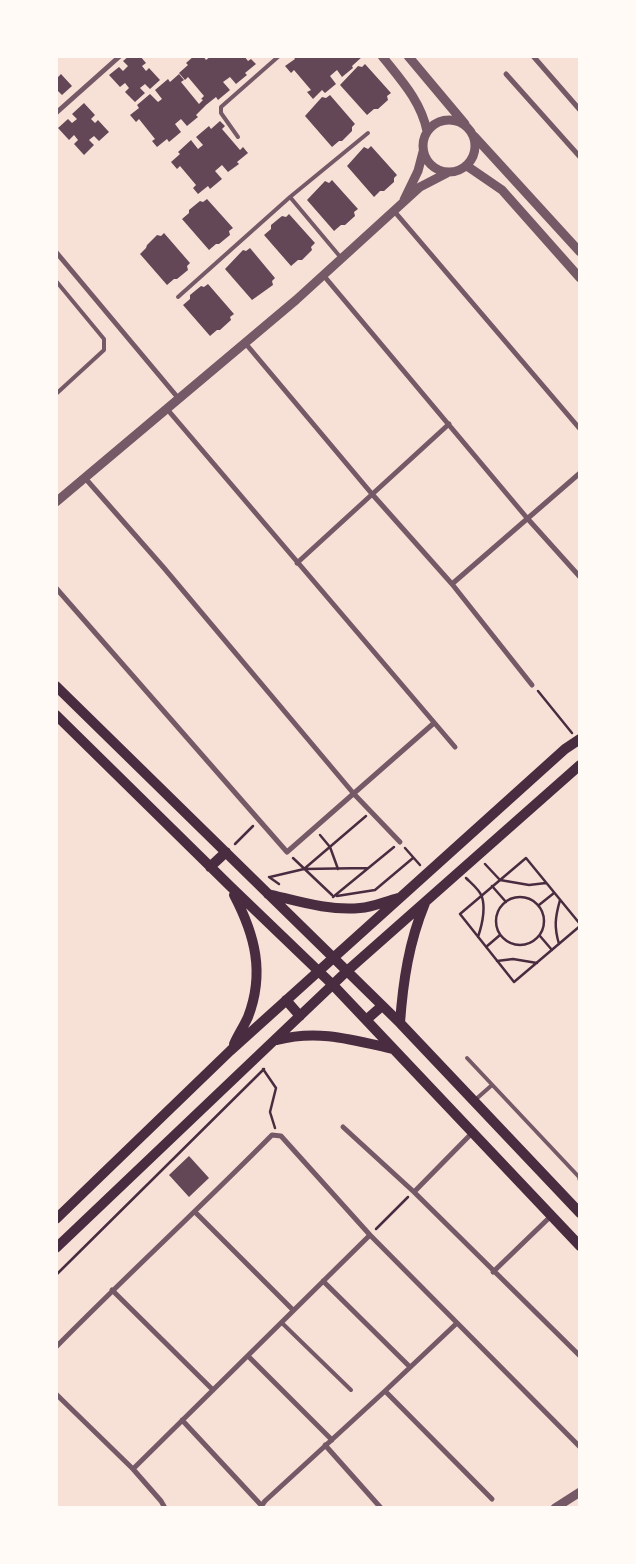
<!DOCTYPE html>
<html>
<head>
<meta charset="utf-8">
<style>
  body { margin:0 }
  #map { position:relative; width:636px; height:1564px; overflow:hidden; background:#f7e1d7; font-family:Ubuntu,sans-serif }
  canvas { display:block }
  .frame { position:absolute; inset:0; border:58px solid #fffaf5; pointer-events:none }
</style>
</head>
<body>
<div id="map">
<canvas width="636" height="1564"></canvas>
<div class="frame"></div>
</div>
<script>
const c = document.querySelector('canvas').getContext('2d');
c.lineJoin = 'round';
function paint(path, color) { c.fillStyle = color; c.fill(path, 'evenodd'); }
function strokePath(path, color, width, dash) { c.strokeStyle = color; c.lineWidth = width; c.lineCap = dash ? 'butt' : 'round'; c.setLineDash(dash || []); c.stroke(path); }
const building = new Path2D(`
  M129,56H140L146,63L142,66L146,71L149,68L160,80L150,89L145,84L140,88L145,93L135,102L125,92L129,88L125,83L120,87L109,75L119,67L123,71L128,66L123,61Z
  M194,56H203L206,60L211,56H244L248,61L251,59L256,64L245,73L247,75L236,84L230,77L223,82L230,90L218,100L216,97L206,105L196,115L198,117L187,126L181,119L175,124L181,132L169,142L167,139L157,147L152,141L155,139L139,119L136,122L130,115L139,108L137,105L150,94L158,102L162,99L155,90L168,79L170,82L179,74L184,80L181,82L199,104L203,100L201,99L204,96L188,77L185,80L179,73L188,65L186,63Z
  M293,56H361L362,57L352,66L353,68L342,77L337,70L330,76L336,84L325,93L322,90L313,99L307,92L311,90L294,70L291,73L285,66L295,59Z
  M365,64L391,93L387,96L388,100L378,109H374L367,115L340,85L358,66L362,67Z
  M61,74L72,86L62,95L56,89V75L58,77Z
  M330,95L355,124L352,127V131L342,141H339L332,147L305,116L322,97L326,98Z
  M84,103L95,115L91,119L95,123L98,120L109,132L99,141L94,136L89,140L94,145L84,155L74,144L78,140L74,135L69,140L58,128L68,119L72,123L77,119L72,114Z
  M220,121L225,126L222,129L240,150L243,147L248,153L237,162L239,164L228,172L222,165L215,171L222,179L210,189L208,186L198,194L193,188L196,185L180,166L177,169L171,162L180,154L178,152L191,140L198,149L203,145L196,137L209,126L211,129Z
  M371,146L397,175L394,178V182L384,191H380L374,197L347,166L364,147L368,149Z
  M332,180L358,209L354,212L355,216L345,225H341L334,231L307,200L325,181L329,183Z
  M207,199L233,228L229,231L230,235L219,244H216L209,250L182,219L189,213V210L200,201L203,202Z
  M289,214L315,243L311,247L312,250L302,260H298L291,266L264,235L271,229V225L282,216L286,217Z
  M164,233L190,263L187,266L188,270L177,279H174L167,285L140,254L146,248L147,245L157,235L161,236Z
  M250,248L275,278L272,281L273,285L252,300L225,269L243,250L246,251Z
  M208,284L234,314L230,317L231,320L220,330H217L210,336L183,305L190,299V295L201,286L204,287Z
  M189,1156L209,1178L189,1197L169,1175Z`);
const path = new Path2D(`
  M538,691L572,733
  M320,835L330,847L338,869
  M235,844L253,826
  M405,848L420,865
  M293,858L332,895
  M485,864L500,880L529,885L546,883
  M304,869L366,816
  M269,877L279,884
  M270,877L304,869L368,868
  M466,878C471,883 480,890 482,897C486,910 482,925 478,937
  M492,886L506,902
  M337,896L375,890L413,858
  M496 921a24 24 0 1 1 48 0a24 24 0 1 1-48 0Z
  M333,897L394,847
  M539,905L554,893
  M580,924L526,858L460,914L514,982L580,926
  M540,936L552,950
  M559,944C554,927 555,918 560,900
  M486,947L500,935
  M497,961L513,959L537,963
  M263,1069L276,1088L270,1112L275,1128
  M376,1229L408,1197
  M56,1275L264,1069`);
const service = new Path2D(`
  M238,137L221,113V107L279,56
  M290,197L342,259
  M56,281L104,339V350L56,394
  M178,297L290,197L368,133
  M467,1058L579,1177L580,1181
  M475,1100L492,1085
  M282,1323L351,1390`);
const minor = new Path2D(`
  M533,56L580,110
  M506,74L580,157
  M56,113L120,56
  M394,211L580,429
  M56,252L179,399
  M324,276L527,518L580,577
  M246,344L372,494L452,584L532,685
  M167,409L455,747
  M85,478L164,568L354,794L400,842
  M297,563L449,424
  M452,584L580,473
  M56,588L287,852L434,723
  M343,1127L414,1192L580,1356
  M414,1192L473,1132
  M195,1212L293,1310
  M493,1272L551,1216
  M323,1281L410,1367
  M112,1290L213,1390
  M56,1347C127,1275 201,1207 272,1135L281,1136L370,1235L580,1447
  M248,1356L332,1440
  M385,1391L492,1499
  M56,1394L133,1469L161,1501L165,1508
  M182,1420L261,1505
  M325,1445L381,1508
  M133,1469L370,1235
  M260,1508L265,1501L385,1391L457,1323`);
const tertiary = new Path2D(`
  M382,56C401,80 421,101 427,131
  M408,56L465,124
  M423 146a26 26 0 1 1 52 0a26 26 0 1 1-52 0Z
  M474,136L580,252
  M467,166L502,190L580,278
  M404,200L418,171L423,152
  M56,502L296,300L420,187L447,173
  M555,1508L580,1492`);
const secondary = new Path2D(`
  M56,686L400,1023L580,1213
  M56,715L231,887L333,985L580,1246
  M210,867L226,852
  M268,894C298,901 329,911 360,908C373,907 386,901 398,898
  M286,1000L300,1016
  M366,1020L382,1006
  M400,1023C403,981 409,942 425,903
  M277,1040C318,1029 353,1040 393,1049
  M234,1044C238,1035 244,1026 248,1017C265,973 255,935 234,895
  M56,1219L230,1051L565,749L580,739
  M56,1248L347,971L580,765`);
paint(building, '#644757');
strokePath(path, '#4a2c40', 2.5);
strokePath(service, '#755966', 4);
strokePath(minor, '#755966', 5);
strokePath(tertiary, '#755966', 9);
strokePath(secondary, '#4a2c40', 10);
</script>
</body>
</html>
